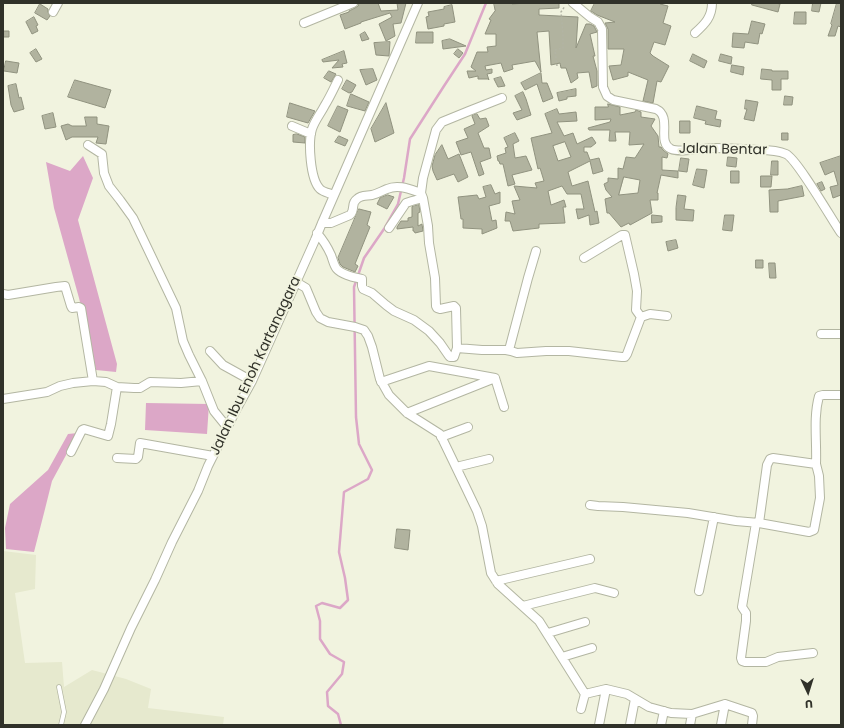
<!DOCTYPE html>
<html>
<head>
<meta charset="utf-8">
<style>
  body { margin:0 }
  #map { position:relative; width:844px; height:728px; overflow:hidden; background:#f1f3df; font-family:Poppins,sans-serif }
  canvas { display:block }
  .frame { position:absolute; inset:0; border:4px solid #303129; pointer-events:none }
  .north { position:absolute; left:788px; top:672px; width:40px; height:40px; -webkit-text-stroke:3px #f1f3df; paint-order:stroke; rotate:176deg; font-size:11px; font-weight:700; line-height:16px; text-align:center; color:#303129 }
  .north::after { content:''; display:block; margin:auto; width:14px; height:18px; background:#303129; clip-path:polygon(50% 0,100% 100%,50% 72%,0 100%) }
</style>
</head>
<body>
<div id="map">
<canvas width="844" height="728"></canvas>
<div class="frame"></div>
<div class="north">U</div>
</div>
<script>
const c = document.querySelector('canvas').getContext('2d');
c.lineJoin = 'round';
function paint(path, color) { c.fillStyle = color; c.fill(path, 'evenodd'); }
function strokePath(path, color, width, dash) { c.strokeStyle = color; c.lineWidth = width; c.lineCap = dash ? 'butt' : 'round'; c.setLineDash(dash || []); c.stroke(path); }
function drawText(font, color, halo, rows, align = 'center') {
  c.font = font + ' Poppins,sans-serif'; c.lineWidth = 4; c.setLineDash([]); c.textBaseline = 'middle'; c.strokeStyle = halo; c.fillStyle = color; for (const [text, x, y, turn = 0] of rows) {
    c.save(); c.translate(x, y); c.rotate((+turn || 0) * Math.PI / 180); c.textAlign = isNaN(turn) ? turn : align; if (halo) c.strokeText(text, 0, 0); c.fillText(text, 0, 0); c.restore();
  }
}
const built = new Path2D(`
  M3,551L36,555L35,589L15,593L25,663L62,662L64,687L92,670L126,679L151,689L148,708L224,717L223,725H3Z`);
const water = new Path2D(`
  M83,156L93,178L78,220L117,364L116,372L96,370L79,298L54,208L46,162L70,171Z
  M146,403L209,404L207,434L145,430Z
  M78,433L52,481L44,513L34,552L6,549L5,528L10,504L48,470L68,434Z`);
const stream = new Path2D(`
  M341,725L338,714L328,706L327,692L342,674L344,662L330,654L320,639V621L316,606L322,603L340,608L348,600L345,578L339,552L344,492L368,479L372,470L359,444L356,417L354,287L364,258L384,229L398,204L404,178L410,139L444,86L465,54L486,3`);
const building = new Path2D(`
  M358,3H378L381,11L398,10L397,3H406L401,23L393,24L395,36L386,41L379,24L392,17L390,13L361,22V23L345,29L340,15L349,12V11L355,8L358,6Z
  M494,3H512V4L526,3H559V8L539,9V15L578,17L576,48L586,24H590L594,26L597,32L590,34L595,56H593L597,71V86L592,88L589,72L577,73L578,78L571,83L566,68H561L560,63L551,65L549,31L537,32L541,72L535,61L512,65L513,69L504,72L501,63L485,66L486,70L492,69V73L487,74L489,80L488,79H478V76L469,78L467,71H476L471,67L477,52H488L487,47L496,46V34H485L491,20L489,19L495,11Z
  M595,3H660V4L668,6L663,23L671,26L665,45L654,42L650,53L653,56L669,66L661,82L657,81L653,103L643,101L648,80L628,72V76L613,80L609,66L621,65L624,49H608V29L605,23L615,22L597,15L591,11Z
  M752,3H775L780,4L778,12L752,5Z
  M813,3H821L819,12L812,11Z
  M837,3H841V27L838,26L835,36H828L832,25L831,24Z
  M40,4L48,9V12L50,16L47,20L35,13Z
  M452,5L455,22L444,24V26L428,29L426,17L429,16L428,12L444,9V7Z
  M795,12H806V24H794Z
  M34,17L38,25L36,26L38,31L32,34L26,22Z
  M752,21L765,24L762,34L760,33L758,44L745,42L744,48L732,47L733,33L748,34Z
  M3,31H9V37H3Z
  M365,32L369,39L362,41L360,35Z
  M417,32H433V43H416Z
  M450,39L466,46L443,49L442,41Z
  M390,42L389,56L376,55L374,43Z
  M36,49L42,59L36,62L30,53Z
  M458,49L463,53L459,58L454,54Z
  M344,51L347,63L342,64L343,67L332,68L339,60L323,62L322,60Z
  M693,54L707,61L704,68L690,61Z
  M721,54L732,57L731,64L719,61Z
  M6,61L19,63L17,73L4,71Z
  M732,65L744,67L743,75L731,72Z
  M373,69L377,80L366,85L360,70Z
  M762,69L772,70V71H788V79H781V90H772V80L761,79Z
  M329,71L336,74L331,82L324,78Z
  M541,73L542,83H547L553,98L543,102L537,84L525,90L521,83Z
  M501,77L505,86L498,87L494,79Z
  M75,80L111,90L105,108L68,97Z
  M347,80L356,85L352,92L349,93L342,89Z
  M16,84L19,98L21,97L24,109L14,112L11,105L8,86Z
  M576,89V96L567,97V99L559,101L557,93Z
  M523,92L526,99L531,115L517,120L513,113L522,110L515,96Z
  M351,94L369,102L365,111L347,106Z
  M785,96L793,97L792,105H784Z
  M746,100L758,102L754,121L744,119L747,109H745Z
  M290,103L315,111L308,123L287,117Z
  M386,103L394,133L375,142L371,129Z
  M608,104L620,107V115L635,112L636,110L641,112V117L655,119L651,126L658,136L659,147H661L663,150L668,154L667,158L662,157V170L678,171V178L661,175L657,193H658V200H650L652,213L630,225L629,223L621,227L609,213H607L605,199L612,197L606,190L604,184L608,182V178L618,179V168L623,169L626,157L635,158L644,144L629,145L630,132H615L616,141H609L610,130H589L588,128L610,122L611,119L595,120V107H608ZM624,177L640,180L638,193L619,195Z
  M338,106L348,110L340,132L328,126Z
  M697,106L717,111L715,119L721,120L720,127L705,124L706,121L694,118Z
  M557,109L559,114L576,112L577,121L557,122L564,136L573,133L577,144L592,137L596,143L591,147H584V152H587L590,160L599,158L603,171L593,174L590,161L568,172L572,186L588,181L595,212L597,211L599,223L590,225L589,215L578,219L576,209H584L581,194H567L562,186L548,191L551,205L564,200L566,207H563L565,223L539,224V228L513,231L510,221H505L506,212L515,214L512,201L520,200L514,186L537,188L535,183L544,181L540,168L538,169L531,138L552,133L545,114ZM565,142L571,157L558,161L553,146Z
  M53,113L56,127L45,129L42,116Z
  M477,114L480,119L486,118L489,126L478,133L484,148H489L491,158L480,162L484,174L479,176L471,152L461,155L456,142L468,138L464,129L475,124L472,116Z
  M85,117H97V124L109,126L106,144L96,143L98,137H72L66,140L61,126L68,124L72,126H86Z
  M680,121H690V133H680Z
  M515,133L519,141L513,144L515,158L526,156L532,170L512,175L515,184L508,186L503,164H500L499,161H498L497,156L506,153L505,148L508,147L504,138Z
  M782,133H788V140H782Z
  M297,134L305,137V143L293,142V135Z
  M339,136L348,140L345,146L335,142Z
  M442,145L448,159L459,154L468,177L458,182L454,174L437,180L433,171L432,166L435,155Z
  M841,156V195L833,198L830,187L838,185L834,171L825,175L820,163Z
  M728,157L737,158L736,167L727,166Z
  M681,158L689,159L687,172L679,171Z
  M772,161H778V175H771Z
  M697,169L707,170L704,188L693,185Z
  M731,171H739V183H731Z
  M761,176H772L771,187H761Z
  M822,182L825,189L821,191L817,184Z
  M491,185L495,194L500,192V203L489,206L492,221L496,220L497,228L482,234V229L463,228V219H461L458,197L477,195L479,199L486,197L483,187Z
  M802,186L804,196L778,201V212H770L769,190L787,189Z
  M388,195L394,197L387,209L377,204L380,198Z
  M678,195L686,196L684,209L694,210L693,221L676,220V208Z
  M419,205L420,212L418,213V226L422,224L423,231L415,233L414,231H413V227L397,229V227L401,221H408V218L412,217V207Z
  M359,209L371,212L367,225L370,227L355,264L358,266L355,272L343,267L340,264L338,258Z
  M652,215L662,216V222L652,223Z
  M725,215H734L732,231L723,230Z
  M676,240L678,248L668,251L666,242Z
  M756,260H763V268H756Z
  M769,263H775L776,278H770Z
  M397,529L410,530L408,550L395,548Z`);
const path = new Path2D(`
  M557,66L555,50L563,48V34L561,12L565,6`);
const lane = new Path2D(`
  M59,687L64,712L61,725`);
const street = new Path2D(`
  M573,3L590,17L598,22L602,29L603,87L607,96L613,100L656,109C673,117 656,142 671,149C680,153 702,148 713,148C728,148 743,149 759,150C767,150 777,150 786,154C797,159 832,220 841,233
  M53,12L58,3
  M304,23L353,3
  M695,33C705,24 712,17 712,3
  M292,126L311,134
  M88,145L102,154L104,173L109,186L120,200L133,218L176,308L183,341L189,355L202,381L214,411L227,427
  M421,193L423,178L436,130L442,122L469,111L502,98
  M334,195C329,193 323,192 320,189C310,179 308,142 312,129C315,120 321,113 325,105C330,97 334,88 338,80
  M322,223H331L350,215C356,209 350,204 357,199C361,195 367,196 372,195C377,194 382,191 387,189C398,184 409,189 421,193L423,198L428,226L429,243L435,278L436,306L437,308L440,309L454,306L456,308L457,348
  M389,228L406,203L412,201L423,198
  M317,233C323,240 327,246 331,255C335,266 334,270 347,275C352,277 358,278 362,279V286L363,289L372,293L386,305L394,311L414,320L429,331L440,343L449,356L450,357H454L457,348L482,350H506L511,351L517,353L546,351H569L622,357H625L627,354L641,317L650,314L667,316
  M584,258L622,235H625L634,274L637,291L636,310L641,317
  M296,282L306,288L316,312L320,318L328,322L355,327L364,330L368,336L372,347L380,379L389,395L407,413L440,434L467,490L477,511L482,526L491,573L498,584L539,621L585,694L606,689L627,694L649,707L671,713L692,714L725,704L752,713L753,716L752,725
  M3,294L8,295L56,287L65,286L71,306L72,308L79,307L81,308L93,381
  M821,334H841
  M509,350L528,278L536,251
  M210,351L223,365L252,381
  M495,378L504,407
  M381,382L429,366L495,378L407,413
  M3,399L47,392L60,386L73,383L93,381L106,382L117,387L134,388H140L150,382L181,383L202,381
  M441,437L468,427
  M71,452L82,430L84,429L108,436L111,424L117,387
  M117,458L136,459L138,457L140,443L213,456
  M816,464L819,476L820,498L814,530L809,532L759,523L767,465L770,459L773,458L816,464C817,441 813,418 819,396L823,395H841
  M456,467L489,459
  M590,505L598,506L623,507L688,513L736,521L759,523
  M756,523L742,607L746,613V621L741,658L742,661L745,662H766L778,657L813,653
  M496,581L590,559
  M699,591L714,517
  M523,606L595,588L614,593
  M548,633L585,622
  M562,657L592,648
  M581,709L585,694
  M85,725L104,689L131,628L155,580L172,542L198,491L208,466L236,410L252,381L315,240L322,223L418,3
  M599,725L606,689
  M630,725L635,699
  M661,725L664,711
  M690,725L692,714
  M721,725L725,704`);
const streetNames = [
  ["Jalan Bentar",723,150,1],
  ["Jalan Ibu Enoh Kartanagara",256,366,-65]
];
paint(built, '#e6e9ce');
paint(water, '#dca7c7');
strokePath(stream, '#dca7c7', 2.5);
paint(building, '#b1b39f');
strokePath(building, '#90927f', 1);
strokePath(lane, '#b3b6a2', 5.5);
strokePath(street, '#b3b6a2', 10);
strokePath(path, '#b2b4a4', 1.5, [2, 2]);
strokePath(lane, '#fff', 4);
strokePath(street, '#fff', 8);
drawText('14px', '#303129', '#f1f3df', streetNames);
</script>
</body>
</html>
